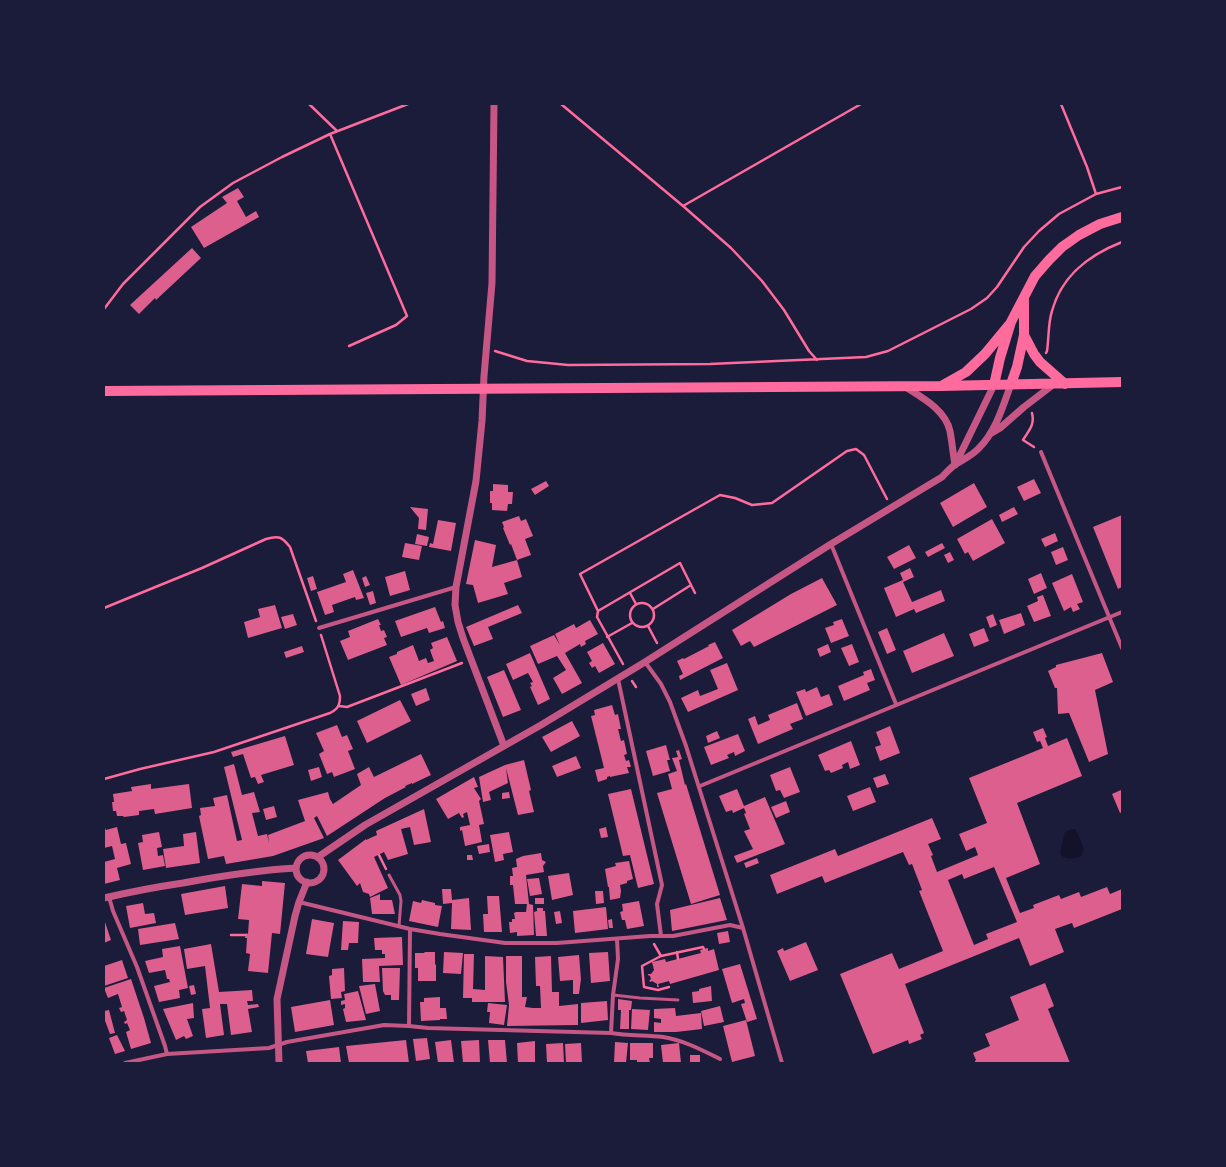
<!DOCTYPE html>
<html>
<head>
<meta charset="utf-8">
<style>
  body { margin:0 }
  #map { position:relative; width:1226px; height:1167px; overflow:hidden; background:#1b1b3a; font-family:"Golos Text",sans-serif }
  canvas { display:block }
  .frame { position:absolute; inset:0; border:105px solid #1b1b3a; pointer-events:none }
</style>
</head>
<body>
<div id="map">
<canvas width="1226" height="1167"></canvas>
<div class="frame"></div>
</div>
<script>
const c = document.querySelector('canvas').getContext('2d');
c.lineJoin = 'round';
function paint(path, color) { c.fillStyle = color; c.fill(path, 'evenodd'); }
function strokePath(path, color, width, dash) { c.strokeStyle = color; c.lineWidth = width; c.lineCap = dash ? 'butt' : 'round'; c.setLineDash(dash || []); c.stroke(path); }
const water = new Path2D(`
  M1073,829L1076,830L1084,849L1081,856C1074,859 1065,860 1060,854L1065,832Z`);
const building = new Path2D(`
  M238,188L244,197L237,201L246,217L256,211L259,217L204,248L191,227L227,203L222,197Z
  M192,248L201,258L156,300L155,298L139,314L130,305Z
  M1034,479L1041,493L1024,501L1017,487Z
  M546,481L549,486L535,495L531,489Z
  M974,483L987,507L953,527L940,503Z
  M493,484L508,485V492H513L512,504H508L507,511L492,510V503H490V491H493Z
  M410,507L428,509L426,530L418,529L419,518Z
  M1014,507L1018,514L1002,522L999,515Z
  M1122,515V587L1118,589L1093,527Z
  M519,516L521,521L526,519L533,536L525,539L531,555L517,560L511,544L510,545L503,528L504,527L502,522Z
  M992,519L1005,543L973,561L968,552L965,554L957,539Z
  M438,520L456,523L451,551L429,547L430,543L433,544Z
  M1055,533L1058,541L1045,547L1041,539Z
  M417,534L429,537L427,546L415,544Z
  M475,540L496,545L492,567L517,560L522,577L504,583L508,594L478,603L473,585L466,584Z
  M405,543L422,546L419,560L402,557Z
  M942,543L945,548L928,557L925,552Z
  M909,545L916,558L894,569L887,557Z
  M1063,547L1068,560L1056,565L1051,552Z
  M950,552L954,560L948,563L944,555Z
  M910,568L914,577L903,582L912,602L941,590L945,601L916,613L914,609L896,617L884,588L903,580L900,573Z
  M353,570L364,598L356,600L355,597L332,605L334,612L325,615L317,592L346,582L343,574Z
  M405,571L410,590L390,596L385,577Z
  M1041,573L1047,588L1034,594L1028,579Z
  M1072,574L1083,602L1077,604L1080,609L1073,612L1071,607L1064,611L1052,583Z
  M313,576L317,589L311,591L307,578Z
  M366,576L370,585L365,587L362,578Z
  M822,578L837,605L754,647L750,641L741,646L732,630L791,594Z
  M373,591L376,603L370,605L366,593Z
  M1043,595L1051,616L1034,622L1027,606L1038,601L1037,597Z
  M275,605L282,628L248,638L244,622L260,617L258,609Z
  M518,605L522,613L488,627L493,639L474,646L466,627Z
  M435,607L441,622L443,621L445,628L429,633L427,628L401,637L395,621Z
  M1021,613L1025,625L1004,634L999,620Z
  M293,614L297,625L285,629L281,617Z
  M993,614L997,625L990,628L986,617Z
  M378,619L381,625H379L381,631L384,630L387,637L384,638L387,645L348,660L340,641L350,637L348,631Z
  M842,619L849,636L831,643L825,628L834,625L833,622Z
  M590,620L598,634L585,641L586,644L581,647L580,644L565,653L582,683L562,694L553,678L566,670L557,656L538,664L530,646L554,635L560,645L555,634L574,624L576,628Z
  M887,628L896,650L887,654L878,632Z
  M984,628L989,641L974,647L969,634Z
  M944,633L954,656L912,673L903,651Z
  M447,637L457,661L401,685L389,657L397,654V652L413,645L419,661L426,658L428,663L434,661L430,650L433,648L431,643Z
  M715,642L723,658L680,680L679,676L683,674L677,661L683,658L684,659L709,646L708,645Z
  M603,643L615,664L599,673L595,666L592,668L589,663L592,661L587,652Z
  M828,644L831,652L820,657L817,649Z
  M852,644L859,662L849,666L841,648Z
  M302,646L304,652L286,658L284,652Z
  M530,653L550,699L538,705L530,687L532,686L530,683L533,682L528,673L513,680L506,664Z
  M1102,653L1113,682L1095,690L1108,754L1089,762L1069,713L1058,714L1057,688H1055L1048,671L1056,667V665Z
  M727,663L738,690L688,712L681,698L698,690L700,696L718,689L710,670Z
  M871,669L875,680L867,683L870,690L844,701L838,686L864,675L863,672Z
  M504,670L521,710L503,717L487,677Z
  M817,687L821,697L829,694L833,705L806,716L796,692L805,689L806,692Z
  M426,688L430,700L416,706L411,694Z
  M400,700L411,721L367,743L357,721Z
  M797,703L803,719L790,724L793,729L758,744L748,719L755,716L758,725L770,720L768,715Z
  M612,705L615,715L618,714L621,729H618L621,741L624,740L627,754L624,755L626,761L629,760L631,767H627L629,773L610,777V776L607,777V779L598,782L595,770L604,768L591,716L595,715L594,710Z
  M572,721L580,736L551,752L542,737Z
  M337,725L342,737L347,735L353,749L348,751L355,769L334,777L332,772L327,774L319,754L324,751L316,733Z
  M890,726L900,753L880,761L875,747L881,745L876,732Z
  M1043,728L1047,737L1045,738L1048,746L1067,738L1082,776L1017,803L1040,864L1006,878L1020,913L1034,908L1033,905L1059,895L1061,899L1079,892L1081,897L1107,887L1110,894L1122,889V909L1074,928L1072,923L1055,929L1064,952L1030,966L1019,938L905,984L924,1033L920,1035L922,1039L909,1044L908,1040L873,1054L840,974L892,953L899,969L943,951L919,891L922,890L912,864L909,865L903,852L825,883L822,876L777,894L770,875L835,849L838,856L932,818L941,839L928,844L933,855L931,856L937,872L978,855L975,847L966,851L959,834L987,823L969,778L1043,748L1040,741L1037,742L1033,732ZM994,867L1017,922L986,934L988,939L974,945L948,880L962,874L964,879Z
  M717,731L720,738L708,743L706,736Z
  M738,734L745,751L735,756L734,752L727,755L729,758L711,765L704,747Z
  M285,736L294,765L261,775L264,782L258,784L255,777L251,778L243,754L233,757L231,752Z
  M851,741L860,765L850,769L848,762L842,765L843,768L831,773L829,770L825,771L818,755Z
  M666,745L670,760H667L670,771L653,776L646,751Z
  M679,750L682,759L679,760L685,785L686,784L720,895L691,904L657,793L672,789L668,774L677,771L672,758L678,757L676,751Z
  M421,754L431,775L412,784V783L405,786L406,787L385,798L327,836L317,816L314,818L324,838L273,856L226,864L224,856L208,859L199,816L201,815L200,808L215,806L213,798L227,795L237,841L242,840L224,767L234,764L242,795L254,792L260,812L252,813L258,836L267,834L269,843L268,835L305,821L298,800L328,792L330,799L333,804L361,785L357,774L369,767L374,777Z
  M576,756L581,768L557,777L552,766Z
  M524,760L531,790L529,791L534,812L518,815L506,768L508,783L489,792L491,800L483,802L479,777L505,765Z
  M319,767L322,777L311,781L308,770Z
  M790,767L800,792L784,798L780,790L776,791L770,775Z
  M885,774L889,784L877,788L873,778Z
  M474,777L478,787L474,788L481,799L479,801L484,824L479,825L482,842L465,846L462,830L460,831V827L470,825L467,812L463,814L464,817L462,818L459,813L448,819L436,799Z
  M151,784V789L189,784L192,808L155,814L154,809L139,811V815L124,817L123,816H117L116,811H113L112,802H114L113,794L132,791L131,787Z
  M870,787L876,802L853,811L847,796Z
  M631,789L654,884L638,888L630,855L623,856L608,794Z
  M737,789L744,806L765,797L785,844L737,863L734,856L753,849L744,831L750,829L744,814L746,813L744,808L733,813L732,810L726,812L719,796Z
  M1121,790L1122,812L1120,813L1112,794Z
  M509,792L510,798L502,799V793Z
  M786,801L790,812L776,818L771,807Z
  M274,806L277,817L266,820L263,809Z
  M424,809L431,842L414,845L410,827L401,829L408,854L388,860L384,852L374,857L388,888L370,897L369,894L363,892L360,883L357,886L338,860L366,839V840L377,835L376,831Z
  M104,826L106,830L117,827L121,844L126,843L131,864L117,868L120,880L104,884V862L115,859L112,846L104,848Z
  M606,827L608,837L601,838L599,829Z
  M159,832L162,847L157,848L158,856L163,855L165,866L143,870L138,843L143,842L142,835Z
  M196,832L200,863L166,868L163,849L184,846L183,834Z
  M509,832L513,852L503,854L504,860L495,862L490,835Z
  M489,844L490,852L479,854L477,846Z
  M541,853L542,860L546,862L543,866L544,872L526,875L529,904L533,905L534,935L517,936V932L510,933L509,922H512V919H515L514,913L516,912H526L527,904H515L513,885H510V876H513L512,868L517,867L516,859L523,856Z
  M467,855H472L473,860H467Z
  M757,858L759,863L746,868L744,863Z
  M629,861L633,879L627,881V883L620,885L621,891L620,898L610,900L609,887H608L605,869L616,866L615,863Z
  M569,873L573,895L552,900L548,876Z
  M539,878L542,894L530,896L527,879Z
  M262,881L285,883L280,934L272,933L268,973L248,971L250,954L246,953L247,938H245L246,933L248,934L249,920L238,919L242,884L262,886Z
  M225,886L228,908L185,915L181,894Z
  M442,889H451L452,900L469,898L471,930L451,929L452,903L443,904Z
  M595,891H603L604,903L596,904Z
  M380,894V900H392L395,914H372L370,898Z
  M487,896H499L502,932H484L483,914H488Z
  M535,898H544V904H535Z
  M720,898L727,920L672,931L670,910Z
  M422,900L435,903V905L442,906L438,927L409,921L413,901L421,903Z
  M639,901L644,926L627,929L625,920H622L620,912L623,911L622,904Z
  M143,903L145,914L154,913L156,923L130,928L126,906Z
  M606,907L608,929L575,933L573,911Z
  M537,908H543V911H545L547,936H536L534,912L537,911Z
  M560,911L562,923L556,924L554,912Z
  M104,919L111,940L104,943Z
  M312,919L334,923L328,957L306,954Z
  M612,919L613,928H609L608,920Z
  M343,921L359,922L358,943H349L348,950H341Z
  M175,923L179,939L140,945L138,929Z
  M728,931L730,942L719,944L717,933Z
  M402,937L403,965L379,966L380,982H363L362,959L385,958V954H382V950H375L374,938Z
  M806,942L818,970L790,981L777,951L783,948L784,951Z
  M211,944L219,992L252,990L253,1001H247L248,1005L258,1004L259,1007L248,1009L252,1032L231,1035L227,1004H220L224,1035L206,1038L202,1009L210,1008L205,966L187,969L184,949Z
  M180,946L188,988L179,990L180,998L159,1002L154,986L170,982L169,979H167L165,970L149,973L145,961L163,957L162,949Z
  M708,948V951L714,949L719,970L670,984L669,981L658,984L659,987H657V984L652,981L651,982L649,981L651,979L650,976L648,975V974H651L654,970L652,962L665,959L666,962L701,953L700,950Z
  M425,952H435V964L436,965V981H418V968H415V953H424Z
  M444,952L463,953L461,974L443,973Z
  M608,952L610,981L591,983L589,953Z
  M464,954H474L473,989L485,990V956L503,957L505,1002H472V998H463Z
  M579,955L581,979L579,994H573V980L560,981L558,957Z
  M506,956H522V997H527L525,1007L533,1008H541L540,986H536L535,957L551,956L552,992H559V1006L578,1004V1025L507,1026L509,1005L506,982Z
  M122,960L128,978L104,986V966Z
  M740,964L757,1019L747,1022L741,1004L745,1003L744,999L732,1003L722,969Z
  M344,968L345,991L341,992L342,998L331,999L329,976L332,975V969Z
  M382,968H400L399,1000H391V995H385L383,991Z
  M131,979L144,1018L151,1043L131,1049L126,1032L130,1030L127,1023L125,1024L124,1022L127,1020L124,1011L121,1012L119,1008L122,1007L118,994L108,998L104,988Z
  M1045,983L1054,1006L1048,1009L1070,1063H975V1061L976,1060L973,1053L990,1046L985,1034L1019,1020L1010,997Z
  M375,984L380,1011L366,1014L359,986Z
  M194,985L196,994L191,995L189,986Z
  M711,986L712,1001L693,1003L692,992L699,991V989Z
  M358,991L366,1020L346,1022L343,1009L345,1008V1004L341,1005V1001L345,1000L344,994Z
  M440,997V1008H446L447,1019H440V1020L421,1021L420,1002H424V998Z
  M618,999L632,1001L631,1010H629V1029H620L621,1010H618Z
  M330,1000L334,1025L295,1032L291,1007Z
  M607,1001L608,1020L581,1023V1003Z
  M193,1003L194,1018L187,1019L193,1036L186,1039L184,1036L176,1040L163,1009Z
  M488,1003L507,1005L504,1025L489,1023L490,1012H487Z
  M720,1006L724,1022L704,1026L701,1011Z
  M675,1008L676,1016L701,1013L702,1029L676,1032H654V1022L661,1023V1019L654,1018V1009Z
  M632,1009L650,1010L648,1030L631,1029Z
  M109,1010L115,1033L110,1034L104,1018V1011Z
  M746,1020L755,1056L732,1062L723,1026Z
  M117,1035L125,1051L115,1054L109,1038Z
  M427,1038L430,1059L416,1061L413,1039Z
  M406,1040L409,1063H349L346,1046Z
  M451,1040L454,1063H438L435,1042Z
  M479,1040L480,1063H463L461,1041Z
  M488,1040H505L507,1063H490Z
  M535,1041V1063H518L517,1043Z
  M615,1042L628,1043L626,1063H614Z
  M563,1043L564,1063H547L546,1044Z
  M581,1043L582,1063H566L565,1044Z
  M630,1043H653V1058H649L650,1063H637V1060H630Z
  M679,1043L681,1063H663L661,1045Z
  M339,1047L341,1063H308L306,1051Z
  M690,1055H700V1063H690Z`);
const path = new Path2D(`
  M309,104L337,131
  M561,104L683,206L731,248L762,281L784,310L809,351L817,360
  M1061,104L1087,167L1096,194
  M330,134L407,316L396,325L349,346
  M683,206L861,104
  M104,309L123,284L200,207L233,183L282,157L330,134L408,104
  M495,351L527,361L568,365L710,364L866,357L888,351L971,309L987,298L997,287L1024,247L1039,231L1059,214L1096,194L1122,187
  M1046,353L1047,351C1049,338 1048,323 1052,311C1062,275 1089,255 1122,242
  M1032,413C1035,425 1029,430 1023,440L1034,447
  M630,593L636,604
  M630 615a12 12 0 1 1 24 0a12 12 0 1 1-24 0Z
  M104,608L202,568L266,539C279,535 282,537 290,547L316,621
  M653,609L691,585L695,593
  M598,611L680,563L691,585
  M648,626L657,643
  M607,637L632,623
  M623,664L597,617L598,611L580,574L720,495L735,498L752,505L772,503L847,451L856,449L864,455L887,499
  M632,681L636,687
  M339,706L347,707L462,663
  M104,779L140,769L214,752L330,713C338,709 340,705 340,696L321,635
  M379,855L386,869
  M231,935H245
  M654,944L661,956L642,966L644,987L658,990L669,987
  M677,952L678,959
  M661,956L703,947L704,949`);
const service = new Path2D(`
  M389,875L400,895L401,901L399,926
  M613,995L640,998L678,1000`);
const minor = new Path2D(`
  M1041,452L1122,648
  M831,544L896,704
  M319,628L456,587
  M645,662L661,684L670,702L686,746L743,928L782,1063
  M618,679L662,885L657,904L661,936
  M700,786L1122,612
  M109,897L113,911L137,967L165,1046L167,1054
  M299,902L410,929L440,934L505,943H557L650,936H673L730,925L743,928
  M409,1026L410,929
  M611,1033L613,995L618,959L617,939
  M125,1063L167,1054L269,1048L287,1042L384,1025L409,1026L428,1028L611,1033C628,1036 646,1035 663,1037C683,1040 702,1050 720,1059`);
const tertiary = new Path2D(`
  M494,104L492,283L484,376L482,421L476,481L456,587L455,605L458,622L463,638L504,746
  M904,386C921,397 945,409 950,431C952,442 953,453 955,465
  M990,434L1000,428L1024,407L1054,384
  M955,465L994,385
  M296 869a14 14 0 1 1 28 0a14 14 0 1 1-28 0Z
  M318,857L365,825L541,725L645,662L831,544L942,477C947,472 951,467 956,464C964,459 973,455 979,448C996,431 1003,406 1011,384
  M104,898C130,892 156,887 183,883C221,876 258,870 296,868
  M279,1063L277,999L295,916L299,902L307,882`);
const primary = new Path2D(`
  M1024,335L1034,354L1040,362L1065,384
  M1011,384L1017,367L1024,335V300
  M943,385L966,372L985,354L1009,325
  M994,385L1000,358L1011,322L1035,276L1049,260L1062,247L1079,235L1100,224L1122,217
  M104,391L941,386L1122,382`);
paint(water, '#12122b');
paint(building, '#dd5f8e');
strokePath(path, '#ff6b9d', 2.5);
strokePath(service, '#c65784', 3);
strokePath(minor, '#c65784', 4);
strokePath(tertiary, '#c65784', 7);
strokePath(primary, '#ff6b9d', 10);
</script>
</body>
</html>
